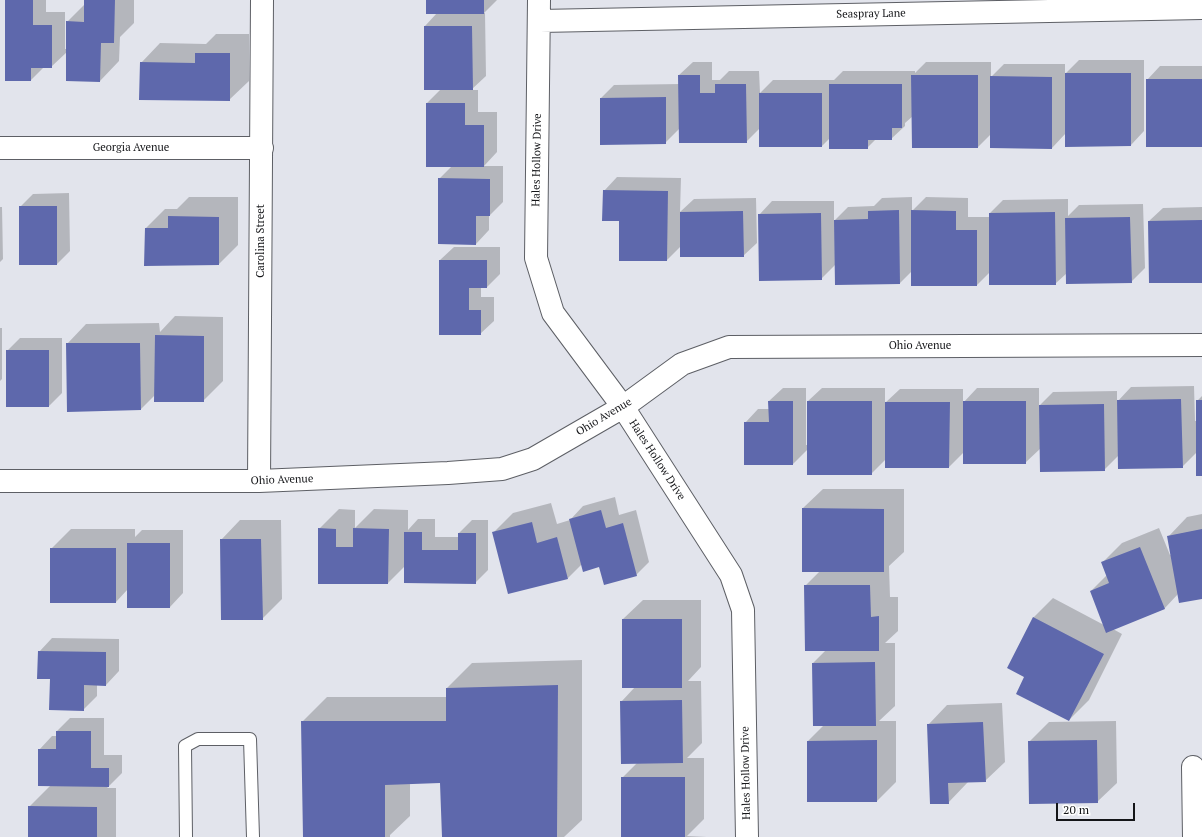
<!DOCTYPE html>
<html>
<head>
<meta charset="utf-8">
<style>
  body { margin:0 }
  #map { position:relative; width:1202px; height:837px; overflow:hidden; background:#e2e4ec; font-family:"PT Serif",serif }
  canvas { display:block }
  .scale { position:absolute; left:1056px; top:803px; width:79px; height:18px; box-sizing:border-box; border:2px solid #141518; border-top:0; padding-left:5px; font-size:12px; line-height:14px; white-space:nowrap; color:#141518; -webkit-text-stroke:3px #fff; paint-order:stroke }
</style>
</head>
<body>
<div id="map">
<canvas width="1202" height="837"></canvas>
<div class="scale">20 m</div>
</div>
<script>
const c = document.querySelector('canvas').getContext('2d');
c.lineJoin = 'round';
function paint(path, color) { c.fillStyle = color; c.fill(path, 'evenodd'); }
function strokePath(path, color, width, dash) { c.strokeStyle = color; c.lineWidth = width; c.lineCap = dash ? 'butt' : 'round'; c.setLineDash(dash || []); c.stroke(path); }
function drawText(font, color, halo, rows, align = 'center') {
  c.font = font + ' "PT Serif",serif'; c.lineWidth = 4; c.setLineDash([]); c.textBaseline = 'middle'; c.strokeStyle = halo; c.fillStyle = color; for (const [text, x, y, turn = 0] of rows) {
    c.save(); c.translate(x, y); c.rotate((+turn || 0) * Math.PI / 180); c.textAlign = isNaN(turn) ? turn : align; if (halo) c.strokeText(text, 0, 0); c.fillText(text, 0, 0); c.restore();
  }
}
const shadow = new Path2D(`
  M6,0H46V12H65V49H67V22L85,4V0H134V23L120,37L119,61L100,81L67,52L51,67H44L31,80Z
  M427,0H497L484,13H485L486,76L471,90H478V112H497V152L484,166H503V202L489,216V230L476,244L439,179L452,166L427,103L441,89L425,26L437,13Z
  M216,34H249V81L229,100L141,63L160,43L206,44Z
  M1079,60H1144V131L1131,145L1066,146V133L1052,148L991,134L978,147L913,116L905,123V126L891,139H876L867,148L830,138L822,146L760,128L746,142L680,128L665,143L601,98L614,85L680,84L679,75L693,62H712V80H720L729,71H759L760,93L773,80H834L843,71H915V73L926,62H991V77L1004,64H1065V74Z
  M1160,66H1202V146L1147,80Z
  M617,177L681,178L680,212L694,199L756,198L757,243L743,256L681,246L667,260L620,220L604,191Z
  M69,193L70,251L57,264L20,207L33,194Z
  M189,197H238V245L219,264L146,228L165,209H177Z
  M912,197V211L926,197L968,198V217H990V213L1003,200L1068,199V216L1079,205L1143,204L1145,268L1131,282L1067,273L1055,284L990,272L977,285H912V271L900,283L835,265L821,279L759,215L772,201H834V221L848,207L874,206L882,198Z
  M0,207H2L3,259L0,262Z
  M1202,207V282H1150L1149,221L1163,208Z
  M454,247H500V274L487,287H481V297H494V321L480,334L440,260Z
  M175,316L223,317V381L203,401L155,395L141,409L67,344L86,324L159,323L160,332Z
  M0,328H2V379L0,381Z
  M20,338H62V393L49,406L7,351Z
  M1194,386L1195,421H1197V401L1202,396V475L1197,452L1182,467L1119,455L1104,470L1041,448L1025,463L964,452L949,467L886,459L871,474L808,449L793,464L745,423L758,409H769V401L783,388H806V445H808V401L822,388H885V403L900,389H963V403L977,388H1039V406L1053,392L1117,391V402L1131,387Z
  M823,489H904V552L889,566L890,597H898V631L885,643H895V706L879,721H896V782L877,801L808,741L824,725L813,663L826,650L805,586L820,571L803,508Z
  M615,497L619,515L636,510L649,562L636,575L600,566L582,564L568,578L493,533L513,513L551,503L557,524L570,520L583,506Z
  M339,509L355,510V528L374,509L408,510V530L418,519H435V537H459V533L472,520H488V570L475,583L405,566L388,583H319V529Z
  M1202,514V598L1178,594L1164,609L1113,629L1122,634L1089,700L1069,720L1026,676L1033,618L1053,598L1104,625L1091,591L1107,575L1102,563L1122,543L1159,528L1170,555H1171L1168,537L1187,517Z
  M240,520H281L282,599L262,619L221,540Z
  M71,529H135V537L142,530H183V593L170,607L128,589L116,602L51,549Z
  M643,600H701V667L688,681H701L702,743L687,758H704V819L687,836L707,837H622V778L637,763L621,702L635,687L623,619Z
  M52,638L119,639V671L106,685L97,684V696L83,710L51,678L39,652Z
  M582,660V820L564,837H443L441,782L410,783V816L390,835V837H304L302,722L327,697H447V688L472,663Z
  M1002,703L1005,762L985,781L968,782L948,803L928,725L947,705Z
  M70,718H104V755H122V773L107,788H116V837H29V807L51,785L39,750L52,736H57V731Z
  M1116,721L1117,783L1097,802L1029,742L1049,722Z`);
const building = new Path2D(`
  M5,0H33V25H52V68H31V81H5Z
  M84,0H115L114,43H101L100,82L66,81V21L84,22Z
  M426,0H484V14H426Z
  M424,26H472L473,90H424Z
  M195,53H230V101L139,100L140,62L195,63Z
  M1065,73H1131V146L1065,147Z
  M678,75H700V93H715V84H746L747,143H679Z
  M911,75H978V148H912Z
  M990,76L1052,77V149L990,148Z
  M1146,79H1202V147H1146Z
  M829,84H902V128H892V140H868V149H829Z
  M759,93H822V147H759Z
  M666,97V144L600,145V98Z
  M426,103H465V125H484V167H426Z
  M438,178L490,179V216H476V245L438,244Z
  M603,190L668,191L667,261H619V221H602Z
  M19,206H57V265H19Z
  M899,210L900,284L835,285L834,220L868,219V211Z
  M911,210L956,211V230H977V286H911Z
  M743,211L744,257H680V212Z
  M1055,212L1056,285H989V213Z
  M821,213L822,280L759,281L758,214Z
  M168,216L219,217V265L144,266L145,228H168Z
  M1130,217L1132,283L1066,284L1065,218Z
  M1202,220V283H1149L1148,221Z
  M439,260H487V288H469V310H481V335H439Z
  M155,335L204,336V402H154Z
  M66,343H140L141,410L67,412Z
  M6,350H49V407H6Z
  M1181,399L1183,468L1118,469L1117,400Z
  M1196,400H1202V476H1196Z
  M768,401H793V465H744V422H769Z
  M807,401H872V475H807Z
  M963,401H1026V464H963Z
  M885,402H950L949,468H885Z
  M1104,404L1105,471L1040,472L1039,405Z
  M802,508L884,509V572H802Z
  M601,510L606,528L623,523L637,576L604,585L599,567L583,572L569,519Z
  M532,522L537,543L557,537L568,579L508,594L492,532Z
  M318,528L336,529V547H353V528L389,529L388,584H318Z
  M1202,529V599L1179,603L1167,536Z
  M404,532H422V550H458V533H476V584L404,583Z
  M220,539H261L263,620H221Z
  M127,543H170V608H127Z
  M1140,547L1165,609L1106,633L1090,591L1109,583L1101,562Z
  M50,548H116V603H50Z
  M804,585H870L871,617L879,616V651H805Z
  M1033,617L1104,654L1069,721L1016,694L1024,677L1007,668Z
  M622,619H682V688H622Z
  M38,651L106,652V686L84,685V711L49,710L50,679H37Z
  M875,662L876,726H813L812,663Z
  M558,685L557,837H442L440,783L385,785V837H303L301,721H446V688Z
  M682,700L683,763L621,764L620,701Z
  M983,722L986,782L948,783L949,804H930L927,724Z
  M56,731H91V768H109V787L38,786V749H56Z
  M877,740V802H807V741Z
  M1097,740L1098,803L1029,804L1028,741Z
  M621,777H685V837H621Z
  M28,806L97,807V837H28Z`);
const lane = new Path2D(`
  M186,837L185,746L198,739H250L253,837`);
const street = new Path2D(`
  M539,0L536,258L553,313L623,407L731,575L743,610L747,837
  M540,21L1202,8
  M0,148H262
  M0,481H259L448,473L502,469L533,459L623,407L682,364L729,347L1202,345
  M259,481L262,0
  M1193,767L1194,837`);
const streetNames = [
  ["Seaspray Lane",871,14,-1],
  ["Georgia Avenue",131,148],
  ["Hales Hollow Drive",537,160,-89],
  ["Carolina Street",261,241,-90],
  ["Ohio Avenue",920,346],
  ["Ohio Avenue",604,417,-31],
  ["Hales Hollow Drive",657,460,57],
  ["Ohio Avenue",282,480,-2],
  ["Hales Hollow Drive",746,773,-91]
];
paint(shadow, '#0003');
paint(building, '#5e68ac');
strokePath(lane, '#5d5f65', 14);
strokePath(street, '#5d5f65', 24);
strokePath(lane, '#fff', 12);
strokePath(street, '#fff', 22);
drawText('11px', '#141518', '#fff', streetNames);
</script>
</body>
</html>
